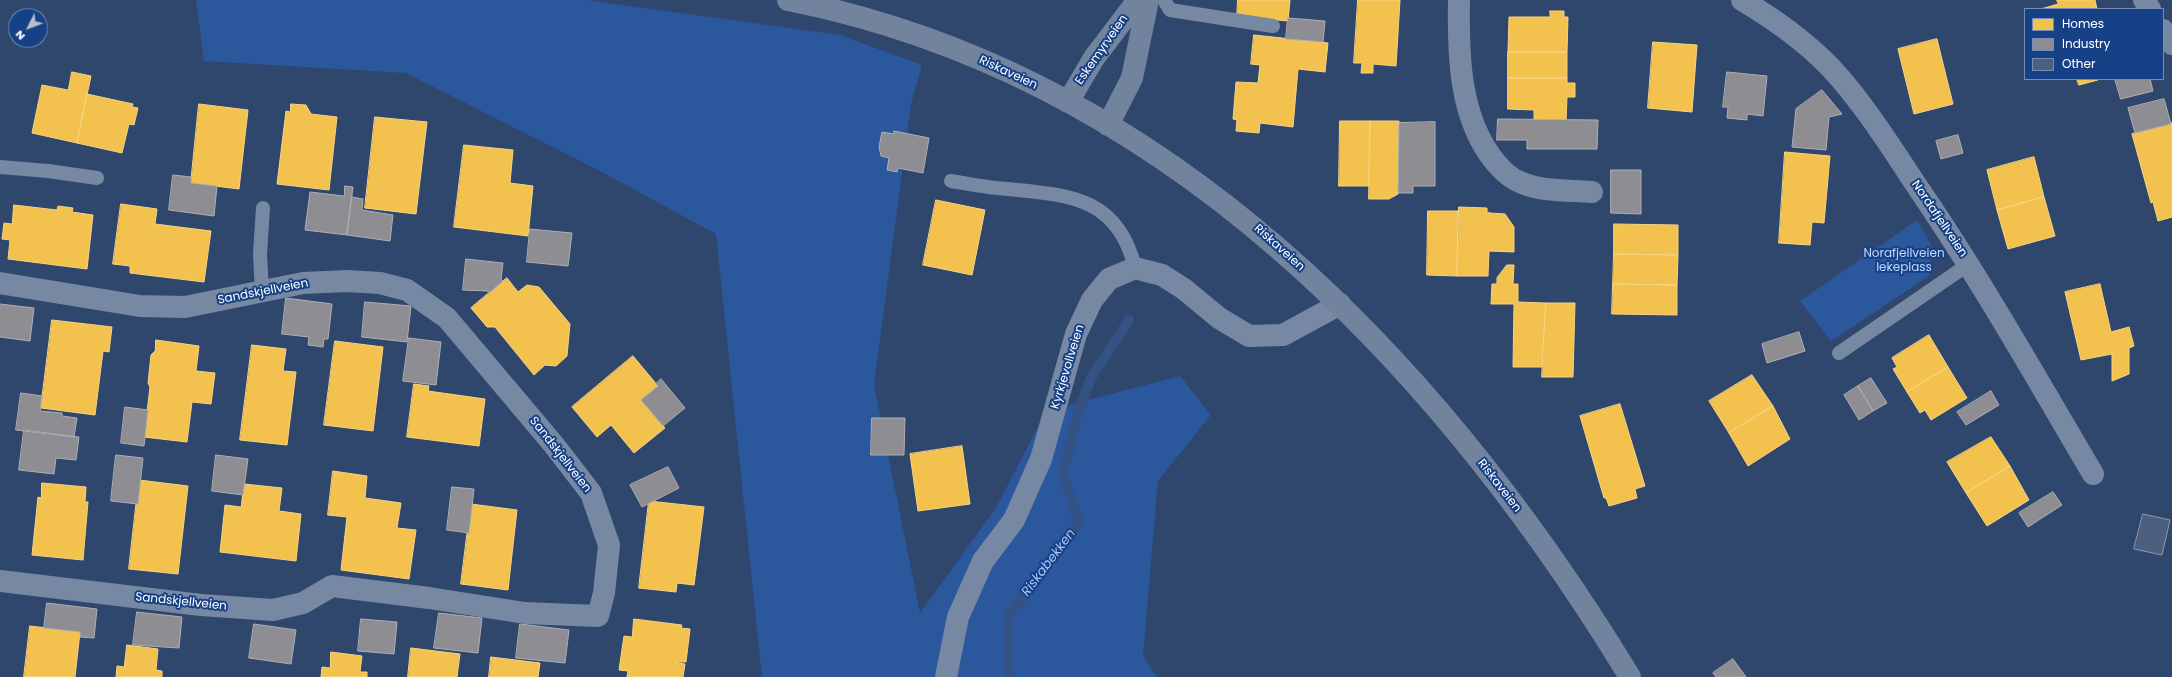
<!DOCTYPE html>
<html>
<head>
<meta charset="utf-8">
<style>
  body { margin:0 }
  #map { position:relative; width:2172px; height:677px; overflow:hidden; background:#30476d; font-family:Poppins,sans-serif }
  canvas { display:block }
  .legend { position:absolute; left:2024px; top:8px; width:140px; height:72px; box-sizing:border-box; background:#174186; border:1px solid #748db6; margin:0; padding:5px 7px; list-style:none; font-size:12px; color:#fff }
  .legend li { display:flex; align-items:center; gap:8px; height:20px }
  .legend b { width:20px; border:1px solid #748db6 }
  .north { position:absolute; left:8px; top:8px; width:40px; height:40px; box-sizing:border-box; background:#174186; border:1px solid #748db6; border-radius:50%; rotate:228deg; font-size:11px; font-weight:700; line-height:16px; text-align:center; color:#fff }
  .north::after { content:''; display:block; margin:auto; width:14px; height:18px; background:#b7bfcc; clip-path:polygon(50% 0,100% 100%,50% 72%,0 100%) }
</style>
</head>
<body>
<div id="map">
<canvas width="2172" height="677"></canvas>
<ul class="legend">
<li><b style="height:11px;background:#f2c14e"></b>Homes</li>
<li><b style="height:11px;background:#8d8d92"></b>Industry</li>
<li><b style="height:11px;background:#4d5f7e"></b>Other</li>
</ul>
<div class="north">N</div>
</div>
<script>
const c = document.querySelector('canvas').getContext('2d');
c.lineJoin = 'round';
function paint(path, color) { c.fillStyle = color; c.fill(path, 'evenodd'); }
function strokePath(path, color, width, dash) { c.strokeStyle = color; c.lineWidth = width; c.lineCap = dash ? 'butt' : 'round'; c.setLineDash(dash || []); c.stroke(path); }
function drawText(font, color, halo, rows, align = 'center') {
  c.font = font + ' Poppins,sans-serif'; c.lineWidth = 4; c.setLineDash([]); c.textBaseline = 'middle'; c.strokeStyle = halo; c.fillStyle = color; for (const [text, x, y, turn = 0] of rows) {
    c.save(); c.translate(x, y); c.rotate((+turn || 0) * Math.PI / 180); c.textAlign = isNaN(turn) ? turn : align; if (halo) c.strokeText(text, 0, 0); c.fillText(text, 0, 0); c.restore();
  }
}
const green = new Path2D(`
  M196,0H586L840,35L922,65L911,104L874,385L920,613L996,508L1046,411L1180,376L1211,415L1158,481L1143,656L1157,677H762L716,234L602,172L406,73L204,61Z
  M1917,220L1931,245L1929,276L1831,341L1800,301Z`);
const homes = new Path2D(`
  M1238,0H1290L1288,21L1237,16Z
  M1358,0H1400L1396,66L1373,64V73H1361L1362,63H1354Z
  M2057,0H2095L2097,9H2041L2058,4Z
  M1550,11H1564V17H1568L1567,52H1508L1509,17H1550Z
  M1254,35L1328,43L1325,72L1298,69L1293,127L1260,123L1259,133L1236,131L1237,120L1233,119L1236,82L1258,83L1260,65L1251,64Z
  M1937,39L1953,104L1914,114L1898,49Z
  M1653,42L1697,45L1692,112L1648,108Z
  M1508,52H1567V78H1508Z
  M72,72L91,76L77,143L32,133L42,85L68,90Z
  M1508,78H1567V83H1575V97H1567L1566,121H1534V110L1508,109Z
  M2077,79H2098V80L2079,85Z
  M87,94L133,104L132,107L138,108L134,125L129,124L122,153L77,143Z
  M199,104L248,110L239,189L191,183Z
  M291,104L306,105L311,114L337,117L329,190L277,184L286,111L290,112Z
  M375,117L427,122L416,214L365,208Z
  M1340,121H1370L1369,186H1339Z
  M1370,121H1399L1398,194L1389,199H1369Z
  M2172,123V217L2158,221L2153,202L2151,203L2132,134Z
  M464,145L513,150L510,183L533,186L528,236L454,227Z
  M1785,152L1830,156L1824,223L1812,222L1810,245L1779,243Z
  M2034,157L2044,197L1997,210L1987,170Z
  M2044,197L2055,236L2008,249L1997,210Z
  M936,200L985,210L972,275L923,265Z
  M121,204L157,209L155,224L211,231L204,282L130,273V266L113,264Z
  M14,205L57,210L58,206L73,208L72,212L93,215L87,269L8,259L10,240L2,239L4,223L12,224Z
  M1459,207L1487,208V212L1490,213L1505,214L1514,227V252L1489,251L1488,276H1457Z
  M1428,211H1458L1457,276L1427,275Z
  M1614,224L1678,225V255L1614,254Z
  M1614,254L1678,255L1677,285L1613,284Z
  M1507,265H1514L1513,284H1518V302L1546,303L1542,367H1513L1514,304H1491L1492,284H1497V278Z
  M507,278L518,292L527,285L539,287L570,324L567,356L556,366L545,365L534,375L495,327H487L471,308Z
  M1613,284L1677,285V315L1612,314Z
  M2100,284L2111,332L2129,327L2134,346L2129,348V374L2112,381V354L2081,360L2065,292Z
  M1546,303H1575L1573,377H1542Z
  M52,320L112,327L109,352L103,351L95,415L41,408Z
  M1929,335L1948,367L1907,392L1893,369L1897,367L1892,358Z
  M156,340L199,346L196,371L215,373L211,404L192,402L187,442L144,437L150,387L148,383L151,355L155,351Z
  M335,341L383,347L373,431L324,425Z
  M252,345L286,349L283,371L296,372L287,445L240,440Z
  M633,356L658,386L641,400L665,428L634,453L611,425L597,437L572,407Z
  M1948,367L1967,398L1931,420L1925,410L1920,413L1907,392Z
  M1752,375L1773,406L1729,433L1709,401Z
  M414,384L429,386L428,391L485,399L479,446L407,437Z
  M1620,404L1645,486L1635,489L1637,498L1609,506L1606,498H1604L1580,416Z
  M1773,406L1790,439L1748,466L1729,433Z
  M1991,437L2010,466L1966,493L1947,462Z
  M962,446L970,504L918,511L910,454Z
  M2010,466L2029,500L1987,526L1966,493Z
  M333,471L367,476L365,498L401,503L397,528L416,530L409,579L341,570L347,517L328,515Z
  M139,480L188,486L178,574L129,569Z
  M42,483L86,487L85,502H88L83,560L32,555L38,497L41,498Z
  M244,484L282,488L279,511L301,514L296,561L220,552L225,505L241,507Z
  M649,501L704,507L694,585L677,583L676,592L639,588Z
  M471,504L517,510L508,590L461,584Z
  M634,619L682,625L681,628L690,629L686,662H678L677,663L685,664L683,677H627L628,671L619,670L624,636L632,637Z
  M30,626L80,632L75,677H24Z
  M127,645L158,649L156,670L162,671V677H116L117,666L124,667Z
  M411,648L460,654L457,677H408Z
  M331,652L362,656L360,672H367V677H321L322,667L330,668Z
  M491,657L540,663L538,677H489Z`);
const industry = new Path2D(`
  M1288,18L1325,21L1323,42L1286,39Z
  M1727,72L1767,76L1763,116L1747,114V120L1727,118L1728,107H1723Z
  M2115,79H2150L2153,91L2121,99Z
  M1822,90L1842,114L1829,117L1826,150L1792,147L1796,109Z
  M2164,99L2171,124L2135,133L2128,108Z
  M1498,119L1598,120L1597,149H1527V140H1497Z
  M1435,122V186H1413V193H1398L1399,123Z
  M894,131L929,138L923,173L898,168L897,172L887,170L889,158L881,156L879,147L882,132L894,134Z
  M1958,135L1963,153L1941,159L1936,141Z
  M1611,170H1641V214L1611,213Z
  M173,175L191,177V183L217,186L214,216L169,210Z
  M345,186L353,187L347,235L305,230L310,192L344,196Z
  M352,197L363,199L362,210L393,215L390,241L347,235Z
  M530,229L572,233L568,266L527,262Z
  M466,259L503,263L501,279L503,281L489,293L487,291L463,290Z
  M286,298L332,304L328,339H324L323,347L308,345L309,337L282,334Z
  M365,302L411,306L407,342L362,337Z
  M0,304L34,308L30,341L0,337Z
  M1799,332L1805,351L1767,363L1762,344Z
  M409,338L441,342L436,385L403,381Z
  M1871,378L1887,403L1873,411L1858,386Z
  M661,379L685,408L663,426L641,400L658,386L656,384Z
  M1858,386L1873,411L1859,420L1844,395Z
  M1991,391L1999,405L1966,425L1957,412Z
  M21,393L42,396L40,411L62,413V416L77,418L74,437L16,430Z
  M125,407L148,410L144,446L121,443Z
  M872,418H905L904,455H871Z
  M24,430L79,437L76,460L56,458L54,474L19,470Z
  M116,455L143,458L138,504L111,501Z
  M216,455L248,459L243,495L212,491Z
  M668,467L679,488L642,507L630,485Z
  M452,487L474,489L469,533L447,530Z
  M2053,492L2062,505L2028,527L2019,513Z
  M47,603L97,609L94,638L80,637V632L44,628Z
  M137,612L182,617L179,648L133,645Z
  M439,613L482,618L478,653L434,648Z
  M361,619L397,622L394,654L358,651Z
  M254,624L296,630L291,664L249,658Z
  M520,624L569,630L565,663L516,658Z
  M1733,659L1746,677H1716L1713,673Z`);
const stream = new Path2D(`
  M1009,677L1008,616L1079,523L1063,475L1077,416L1091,378L1129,320`);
const building = new Path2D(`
  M2143,514L2170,520L2162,555L2134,549Z`);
const lane = new Path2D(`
  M1164,0L1170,10L1273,26
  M0,167L48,171L97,178
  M951,181C970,184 989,188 1008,189C1069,195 1118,197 1135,268
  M262,292L260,254L263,208
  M1839,353L1969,264`);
const street = new Path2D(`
  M1459,0C1458,55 1459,119 1496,163C1502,170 1511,179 1520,182C1541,192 1569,190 1592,192
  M1742,0C1774,19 1805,41 1831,68C1867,107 1895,154 1925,198C1985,287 2038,381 2093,474
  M2144,0L2150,9
  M2163,30L2172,44
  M0,283L140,306L185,307L303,283L347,281L380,283L407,290L447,318L554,445L591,493L609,545L604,593L598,616L525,613L429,598L332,586L303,603L273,610L201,605L0,581
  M946,677L958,617L983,561L1014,520L1041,459L1076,334L1092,300L1109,279L1135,268L1162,275L1184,289L1219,318L1249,336L1283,335L1340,304`);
const secondary = new Path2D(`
  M788,0C1164,74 1438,362 1630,677
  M1068,102L1094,58L1138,0
  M1108,125L1132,78L1148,0`);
const streetNames = [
  ["Eskemyrveien",1102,50,-55],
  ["Riskaveien",1008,73,25],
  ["Nordafjellveien",1939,219,56],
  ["Riskaveien",1279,248,42],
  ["Sandskjellveien",263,292,-11],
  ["Kyrkjevollveien",1068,367,-73],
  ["Sandskjellveien",560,455,52],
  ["Riskaveien",1499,486,52],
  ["Sandskjellveien",181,602,6]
];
const parkNames = [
  ["Norafjellveien",1904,254],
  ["lekeplass",1904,268]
];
const waterNames = [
  ["Riskabekken",1049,563,-53]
];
paint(green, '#2b579d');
paint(homes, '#f2c14e');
strokePath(homes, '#f6d483', 1);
paint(industry, '#8d8d92');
strokePath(industry, '#afafb3', 1);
strokePath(stream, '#345285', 10);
paint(building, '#4d5f7e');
strokePath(building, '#8b99b1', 1);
strokePath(lane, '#7788a3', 14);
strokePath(street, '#7788a3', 22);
strokePath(secondary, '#72839e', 22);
drawText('12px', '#fff', '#174186', streetNames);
drawText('12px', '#c3d8fa', '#174186', parkNames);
drawText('italic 13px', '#a9c7f5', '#174186', waterNames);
</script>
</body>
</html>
